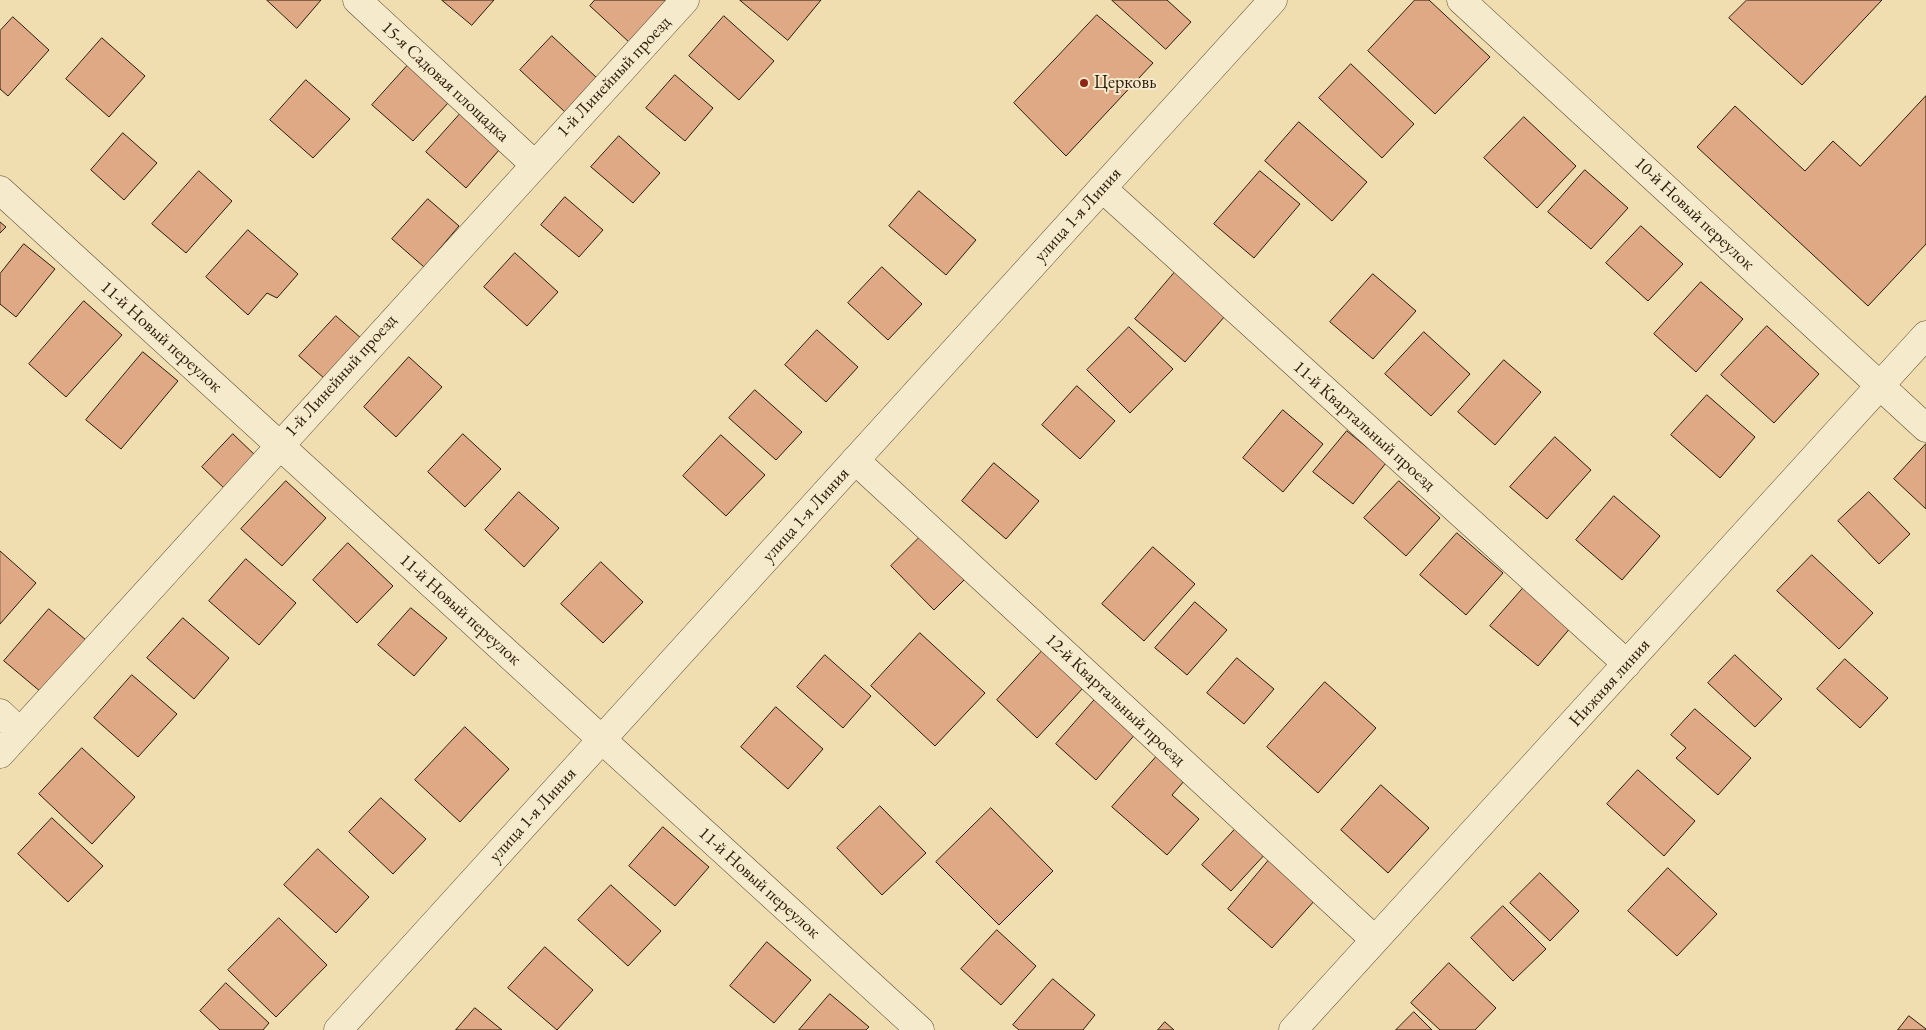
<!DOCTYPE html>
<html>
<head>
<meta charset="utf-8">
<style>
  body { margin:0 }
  canvas { display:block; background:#f0deb0 }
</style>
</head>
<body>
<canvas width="1926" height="1030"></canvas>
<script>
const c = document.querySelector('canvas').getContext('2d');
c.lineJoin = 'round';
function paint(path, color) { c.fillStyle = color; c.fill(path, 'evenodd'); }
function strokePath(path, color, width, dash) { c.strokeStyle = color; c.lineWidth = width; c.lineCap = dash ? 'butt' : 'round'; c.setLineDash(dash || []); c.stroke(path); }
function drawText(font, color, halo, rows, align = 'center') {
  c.font = font + ' "EB Garamond",serif'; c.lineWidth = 4; c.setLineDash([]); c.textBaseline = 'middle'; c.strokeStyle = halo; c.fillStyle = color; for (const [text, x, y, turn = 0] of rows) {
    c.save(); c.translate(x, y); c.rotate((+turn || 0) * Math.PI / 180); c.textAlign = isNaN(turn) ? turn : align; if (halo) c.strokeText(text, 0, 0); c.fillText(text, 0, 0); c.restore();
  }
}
const building = new Path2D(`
  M267,0H321L297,28Z
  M442,0H494L472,25Z
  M595,0H671L630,43L590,6Z
  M740,0H821L788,40Z
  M1112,0H1167L1191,22L1166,49Z
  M1415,0H1429L1490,57L1435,114L1368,51Z
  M1747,0H1882L1802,85L1729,18Z
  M1097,15L1153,63L1066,156L1014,103Z
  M724,16L774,61L739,100L689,56Z
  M13,17L49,50L8,96L0,89V31Z
  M552,36L597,78L565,112L520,70Z
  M102,38L145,76L109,117L66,79Z
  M1351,64L1414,124L1382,158L1319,98Z
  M408,65L449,102L413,141L372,105Z
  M675,75L713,108L685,141L646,108Z
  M306,80L350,119L313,158L270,120Z
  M1926,96V244L1868,306L1697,147L1735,106L1805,171L1833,141L1860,166Z
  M460,114L500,149L466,188L426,152Z
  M1524,117L1576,166L1537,208L1484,158Z
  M1299,122L1367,182L1332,221L1265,161Z
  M123,133L157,163L124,200L91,170Z
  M619,136L660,173L633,203L591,167Z
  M1585,170L1628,208L1591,249L1548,212Z
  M199,171L232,201L186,253L152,224Z
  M1260,171L1300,204L1254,258L1214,224Z
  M919,191L976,240L946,275L889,226Z
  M565,197L603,230L579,257L541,225Z
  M428,199L459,226L424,267L392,239Z
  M0,222L6,227L0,233Z
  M1641,226L1683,264L1648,301L1606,263Z
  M248,230L298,274L277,298L267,293L248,315L206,277Z
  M24,244L55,269L16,317L0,304V274Z
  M515,253L558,292L527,326L484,287Z
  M882,267L922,304L888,340L848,303Z
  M1175,272L1225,316L1185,362L1135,319Z
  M1373,274L1416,311L1373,359L1330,322Z
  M1701,282L1743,319L1696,372L1654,334Z
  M84,301L122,335L66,397L29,364Z
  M336,316L362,339L325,379L299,356Z
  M1767,326L1819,374L1774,423L1721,375Z
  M1129,327L1173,369L1130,413L1087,370Z
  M817,330L858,367L826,402L785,365Z
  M1424,332L1470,374L1431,416L1385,374Z
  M143,352L178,381L121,449L86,420Z
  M409,357L442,387L396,437L364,407Z
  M1504,360L1541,392L1495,445L1458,412Z
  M1077,386L1115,421L1080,459L1042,425Z
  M755,390L802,432L776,460L729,418Z
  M1707,395L1755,437L1720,478L1671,435Z
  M1283,410L1323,444L1283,492L1243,458Z
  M1347,431L1386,463L1353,504L1313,472Z
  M233,434L257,457L226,490L202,467Z
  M463,434L501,469L465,507L428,472Z
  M721,435L765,475L726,516L683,476Z
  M1555,437L1591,470L1547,519L1510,487Z
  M1926,444V509L1894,479Z
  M994,463L1039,501L1006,539L962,501Z
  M286,481L326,518L282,566L241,529Z
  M1399,481L1440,518L1406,556L1364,518Z
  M519,492L559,528L524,567L485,530Z
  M1869,492L1910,534L1879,564L1838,521Z
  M1614,496L1660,536L1622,580L1576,540Z
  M1457,533L1503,573L1466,615L1420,575Z
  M923,534L966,578L934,610L891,566Z
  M348,543L393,586L357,623L313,580Z
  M1153,547L1195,584L1144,641L1102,604Z
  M0,551L36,583L0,624Z
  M1812,555L1873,613L1839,649L1777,591Z
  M246,559L296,603L259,645L209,601Z
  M601,562L643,602L603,643L561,604Z
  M1525,586L1572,626L1538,666L1490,626Z
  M1195,602L1227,630L1187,675L1155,648Z
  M411,608L447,638L414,676L378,645Z
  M49,609L86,640L41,692L4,661Z
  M183,618L229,658L194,699L147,658Z
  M920,633L985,693L935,746L871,686Z
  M1043,650L1083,688L1037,738L997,700Z
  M825,655L871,696L843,728L797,687Z
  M1735,655L1782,699L1755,727L1708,683Z
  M1237,658L1274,689L1244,724L1207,693Z
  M1845,659L1888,698L1860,728L1817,689Z
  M132,675L177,714L138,757L94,718Z
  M1325,682L1376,728L1318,793L1267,747Z
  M1097,697L1137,732L1096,780L1056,744Z
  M776,707L823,749L788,789L741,747Z
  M1695,709L1751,758L1718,795L1676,758L1686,748L1671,735Z
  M465,727L509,769L460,822L415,780Z
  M82,748L135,797L92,844L39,794Z
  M1157,756L1185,780L1172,795L1199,819L1167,855L1112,807Z
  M1638,770L1695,821L1664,856L1607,804Z
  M1381,785L1429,828L1388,873L1341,830Z
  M381,798L426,839L393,874L349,832Z
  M880,806L926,853L882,895L837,848Z
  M991,808L1053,871L999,925L936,862Z
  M52,818L103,866L68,902L18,854Z
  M1239,825L1268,851L1231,891L1202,865Z
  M663,827L709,867L675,906L629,866Z
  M318,849L369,897L336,933L284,885Z
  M1269,860L1316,899L1272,948L1228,909Z
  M1668,868L1717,914L1677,956L1628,911Z
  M1540,873L1579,911L1550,941L1510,903Z
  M611,885L661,931L628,966L578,920Z
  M1503,906L1546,949L1513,981L1471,938Z
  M279,918L327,965L276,1017L228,970Z
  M997,930L1036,966L1001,1005L961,969Z
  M767,942L811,980L774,1023L730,986Z
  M545,947L593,990L557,1030L508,988Z
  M1449,963L1496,1008L1475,1030H1440L1411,1003Z
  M1053,979L1095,1015L1083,1030H1019L1013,1025Z
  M226,983L269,1023L263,1030H220L200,1011Z
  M830,994L869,1027L866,1030H799Z
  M475,1008L502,1030H456Z
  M1414,1012L1432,1030H1396Z
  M1909,1016L1926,1029V1030H1898Z
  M1165,1022L1174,1030H1158Z`);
const minor = new Path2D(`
  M357,0L534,164
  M1461,0L1926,428
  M1102,188L1627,664
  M0,190L920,1030
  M855,460L1375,940
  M0,713L20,732
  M0,754L685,0
  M338,1030L1273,0
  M1293,1030L1926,335`);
const markers = [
  [1084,83,5,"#8f2418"]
];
const streetNames = [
  ["1-й Линейный проезд",614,77,-47],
  ["15-я Садовая площадка",445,82,43],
  ["10-й Новый переулок",1694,214,43],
  ["улица 1-я Линия",1078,215,-48],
  ["11-й Новый переулок",161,337,42],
  ["1-й Линейный проезд",341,376,-48],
  ["11-й Квартальный проезд",1364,426,42],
  ["улица 1-я Линия",806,515,-48],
  ["11-й Новый переулок",460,610,42],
  ["Нижняя линия",1610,683,-48],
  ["12-й Квартальный проезд",1115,700,43],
  ["улица 1-я Линия",533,815,-48],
  ["11-й Новый переулок",759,883,42]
];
const poiNames = [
  ["Церковь",1094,83]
];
paint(building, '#dea984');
strokePath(building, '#2b1b0a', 1);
strokePath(minor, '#5c4c34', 29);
strokePath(minor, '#f5eacc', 28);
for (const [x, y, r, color] of markers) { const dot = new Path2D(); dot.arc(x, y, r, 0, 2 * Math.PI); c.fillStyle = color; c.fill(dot); strokePath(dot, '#f5eacc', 2); }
drawText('18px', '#2b1b0a', '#f5eacc', streetNames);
drawText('18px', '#2b1b0a', '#f5eacc', poiNames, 'left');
</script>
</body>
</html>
